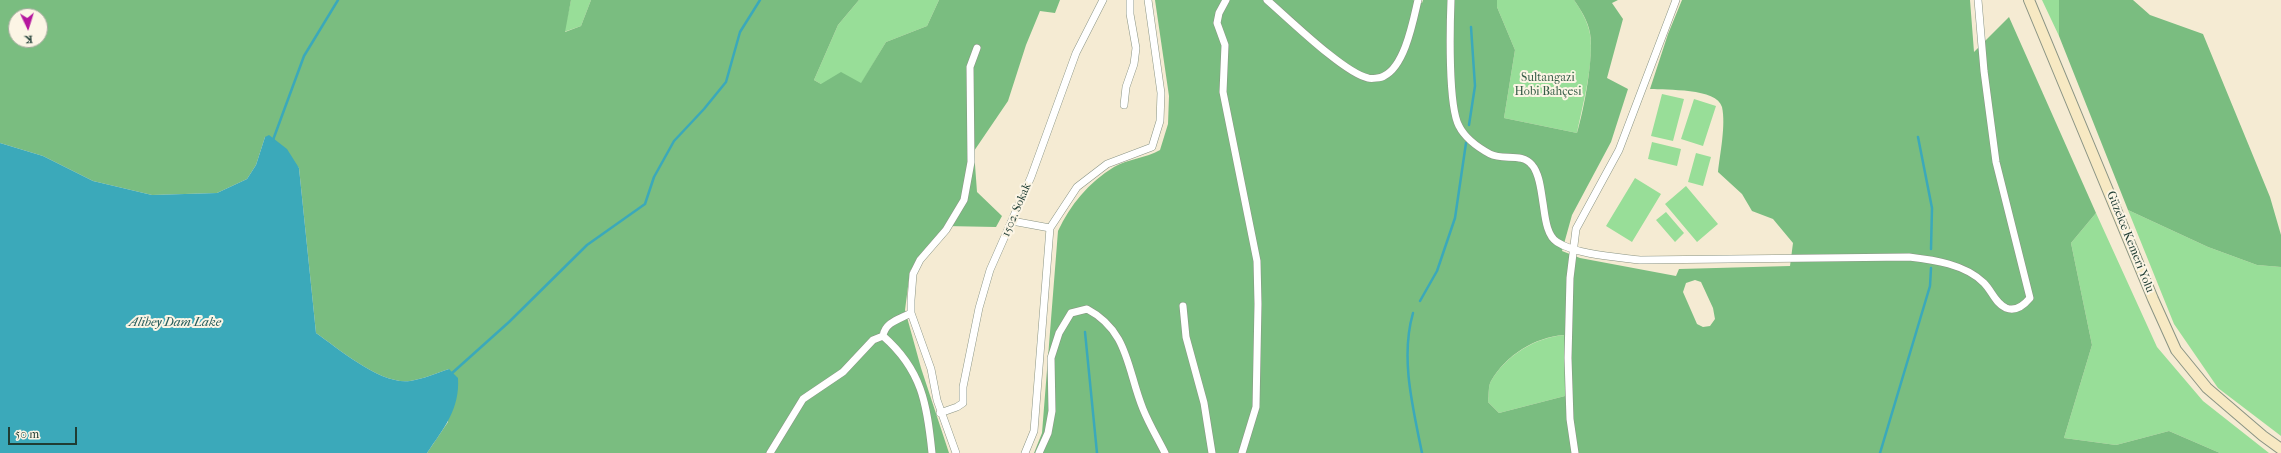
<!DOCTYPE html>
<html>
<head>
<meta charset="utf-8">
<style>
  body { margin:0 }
  #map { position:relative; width:2281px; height:453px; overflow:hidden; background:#f5ebd3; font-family:"IM FELL French Canon",serif }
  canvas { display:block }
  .north { position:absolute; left:8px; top:8px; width:40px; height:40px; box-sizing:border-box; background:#fcf5e5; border:1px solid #a4ab9e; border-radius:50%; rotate:176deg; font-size:11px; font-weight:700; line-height:16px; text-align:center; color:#1f3d34 }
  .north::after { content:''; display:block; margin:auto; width:14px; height:18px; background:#b5179e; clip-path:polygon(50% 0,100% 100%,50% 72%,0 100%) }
  .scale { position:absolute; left:8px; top:427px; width:69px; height:18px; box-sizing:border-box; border:2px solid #1f3d34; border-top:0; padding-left:5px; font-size:12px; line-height:14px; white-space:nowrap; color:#1f3d34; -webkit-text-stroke:3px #fcf5e5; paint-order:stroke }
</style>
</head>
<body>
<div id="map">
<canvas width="2281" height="453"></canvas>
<div class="north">K</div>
<div class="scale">50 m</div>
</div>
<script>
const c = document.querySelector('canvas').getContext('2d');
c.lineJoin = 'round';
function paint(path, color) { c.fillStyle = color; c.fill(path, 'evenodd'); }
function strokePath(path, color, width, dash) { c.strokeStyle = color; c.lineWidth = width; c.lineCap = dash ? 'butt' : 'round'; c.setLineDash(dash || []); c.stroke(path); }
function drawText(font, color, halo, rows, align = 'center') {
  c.font = font + ' "IM FELL French Canon",serif'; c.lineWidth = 4; c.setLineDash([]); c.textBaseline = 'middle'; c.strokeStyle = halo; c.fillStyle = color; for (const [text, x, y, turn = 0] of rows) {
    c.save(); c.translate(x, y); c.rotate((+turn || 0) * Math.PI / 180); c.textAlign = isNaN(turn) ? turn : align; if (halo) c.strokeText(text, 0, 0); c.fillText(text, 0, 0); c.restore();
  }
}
const green = new Path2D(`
  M571,0H591L581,26L564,32Z
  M859,0H939L927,26L886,42L861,84H821L814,80L838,25Z
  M1497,0H1574C1581,10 1588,22 1590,34C1594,65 1583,103 1577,133L1504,118L1515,50L1497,7Z
  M2042,0H2059V36Z
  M1662,94L1684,99L1673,141L1651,136Z
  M1694,99L1716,106L1703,146L1681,139Z
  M1652,142L1681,149L1677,166L1648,159Z
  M1696,153L1711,157L1703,186L1688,182Z
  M1635,178L1661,194L1632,242L1606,226Z
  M1686,186L1718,224L1697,242L1665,204Z
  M2128,210L2208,247L2257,265L2281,267V436L2218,388L2174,324Z
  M1666,212L1684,233L1675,242L1656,220Z
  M2096,213L2157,347L2203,401L2269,453H2220L2169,431L2116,445L2064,438L2092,345L2071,243Z
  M1565,335V396L1499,413L1488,402C1489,396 1488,386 1491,381C1506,355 1536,337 1565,335Z`);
const forest = new Path2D(`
  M0,0H571L565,32L581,26L591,0H859L838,25L814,80L821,84L841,72L861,83L886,42L927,26L939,0H1060L1055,13L1040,11L1026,45L1008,101L974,151L977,192L1002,216L996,227L945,226L910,271L905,310L921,368L949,453H427L448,422L449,369C437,373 423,379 410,381C381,385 339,349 316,333L299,168L265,137L256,165L247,179L217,193L152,195L93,181L43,156L0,143ZM16,16H40V40H16Z
  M1155,0H1413L1422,3L1423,0H1497V7L1515,50L1504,118L1577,133C1584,109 1594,57 1590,33C1588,21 1581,10 1574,0H1618L1612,3L1623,19L1607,78L1628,89L1611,142L1572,215L1562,251L1580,258L1676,276L1679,269L1790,266L1793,243L1773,219L1752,211L1742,194L1718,172C1720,154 1726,125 1722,107C1717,88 1666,90 1650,89L1668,34L1682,0H1970L1974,52L2009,17L2096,213L2071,243L2092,345L2064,438L2116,445L2169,431L2220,453H1034L1042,433L1058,231C1070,205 1089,182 1114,167C1128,159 1146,158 1160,150L1168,124L1169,96ZM1695,280L1701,282L1713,308L1715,319L1710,326L1703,327L1697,324L1683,292L1686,283ZM1564,335L1565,396L1499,413L1488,402C1489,396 1488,386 1491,381C1506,355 1535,337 1564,335Z
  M2059,0H2133L2150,15L2203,34L2270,197L2281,235V267L2257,265L2208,247L2128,210L2059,36Z`);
const water = new Path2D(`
  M269,135L287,149L299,168L316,333C339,349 381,385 410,381C423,379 437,373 449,369L458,378C460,409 444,428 427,453H0V143L43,156L93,181L152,195L217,193L247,179L256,165L265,137Z`);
const stream = new Path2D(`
  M1469,125L1475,86L1471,27
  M1918,137L1932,208L1931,249
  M273,140L304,56L338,0
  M1420,301L1437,271L1455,218L1466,143
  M1413,313C1400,358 1413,408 1422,453
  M1085,332L1097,453
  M451,374L509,322L587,245L645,204L654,177L674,141L704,109L726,82L740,32L760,0
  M1880,453L1930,286L1931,268`);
const minor = new Path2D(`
  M1226,0L1219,13L1217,23L1225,45L1223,92L1257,261L1258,304L1256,407L1242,453
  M1267,0C1288,18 1344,73 1368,78C1371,79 1381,78 1384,76C1405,66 1413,21 1418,0
  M1451,0C1450,26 1448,106 1459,126C1465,138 1479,148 1490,154C1503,161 1522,152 1532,165C1540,174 1541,192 1543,203C1545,215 1546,235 1557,242C1577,255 1617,257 1640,260L1909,257C1934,260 1965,264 1984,283C1992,291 1995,303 2006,308C2016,312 2025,304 2030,298L1996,162L1984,71L1978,0
  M1124,105L1126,87L1134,64L1136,48L1130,14V0
  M1012,221L1050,228
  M1183,306L1186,337L1204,403L1212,453
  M883,336C885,322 900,319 911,313
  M940,413L957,407L963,403V387L979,308L990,270L1031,177L1076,53L1103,0
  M770,453L803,399L843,372L873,340L883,336C922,370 927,404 932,453
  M956,453L937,400L931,369L911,313V300L913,274L920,260L946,230L964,200L971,162L970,67L977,48
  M1025,453L1034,431L1050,228L1077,187L1107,164L1152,147L1160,121L1161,93L1148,0
  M1039,453L1048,433L1052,411L1051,358L1059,333L1071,313L1087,309C1129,331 1127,370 1143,409C1149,424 1158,439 1165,453
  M1575,453L1570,419L1568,358L1570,278L1576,229L1619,150L1676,0`);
const secondary = new Path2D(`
  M2029,0L2153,299L2176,350L2207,388L2263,436L2281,449`);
const parkNames = [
  ["Sultangazi",1548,78],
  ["Hobi Bahçesi",1548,92]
];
const streetNames = [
  ["1502. Sokak",1017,210,-67],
  ["Güzelce Kemeri Yolu",2130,242,68]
];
const waterNames = [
  ["Alibey Dam Lake",175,323]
];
paint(green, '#98de98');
paint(forest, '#7abd80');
paint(water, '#3ba9ba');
strokePath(stream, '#3ba9ba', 2.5);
strokePath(minor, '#8a9484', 8);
strokePath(secondary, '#8a9484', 12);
strokePath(minor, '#fff', 7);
strokePath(secondary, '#f7e9c3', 10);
drawText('12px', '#375d48', '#fcf5e5', parkNames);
drawText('12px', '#1f3d34', '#fcf5e5', streetNames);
drawText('italic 13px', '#275d5c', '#fcf5e5', waterNames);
</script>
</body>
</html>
